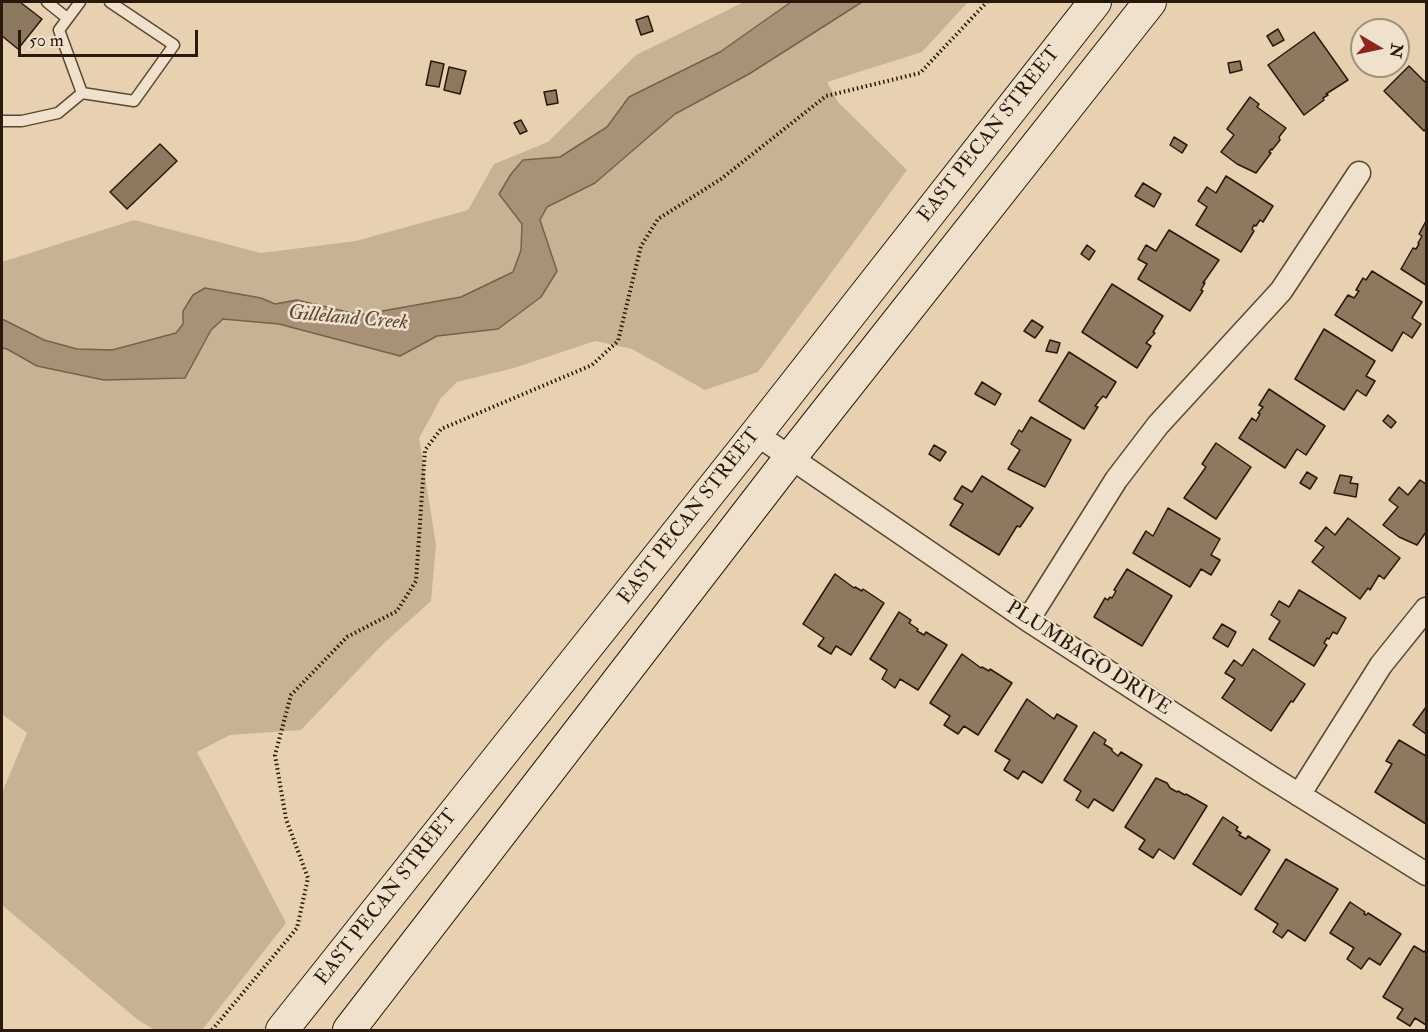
<!DOCTYPE html>
<html>
<head>
<meta charset="utf-8">
<style>
  body { margin:0 }
  #map { position:relative; width:1428px; height:1032px; overflow:hidden; background:#e8d1b0; font-family:"IM FELL Double Pica",serif }
  canvas { display:block }
  .frame { position:absolute; inset:0; border:3px solid #29190a; pointer-events:none }
  .north { position:absolute; left:1350px; top:18px; width:60px; height:60px; box-sizing:border-box; background:#f0e1cc; border:2px solid #a0917e; border-radius:50%; rotate:99deg; font-size:16px; font-weight:700; line-height:24px; text-align:center; color:#29190a }
  .north::after { content:''; display:block; margin:auto; width:21px; height:27px; background:#8f2418; clip-path:polygon(50% 0,100% 100%,50% 72%,0 100%) }
  .scale { position:absolute; left:18px; top:30px; width:180px; height:27px; box-sizing:border-box; border:3px solid #29190a; border-top:0; padding-left:8px; font-size:18px; line-height:21px; white-space:nowrap; color:#29190a; -webkit-text-stroke:4px #f0e1cc; paint-order:stroke }
</style>
</head>
<body>
<div id="map">
<canvas width="1428" height="1032"></canvas>
<div class="frame"></div>
<div class="north">N</div>
<div class="scale">50 m</div>
</div>
<script>
const c = document.querySelector('canvas').getContext('2d');
c.lineJoin = 'round';
function paint(path, color) { c.fillStyle = color; c.fill(path, 'evenodd'); }
function strokePath(path, color, width, dash) { c.strokeStyle = color; c.lineWidth = width; c.lineCap = dash ? 'butt' : 'round'; c.setLineDash(dash || []); c.stroke(path); }
function drawText(font, color, halo, rows, align = 'center') {
  c.font = font + ' "IM FELL Double Pica",serif'; c.lineWidth = 5; c.setLineDash([]); c.textBaseline = 'middle'; c.strokeStyle = halo; c.fillStyle = color; for (const [text, x, y, turn = 0] of rows) {
    c.save(); c.translate(x, y); c.rotate((+turn || 0) * Math.PI / 180); c.textAlign = isNaN(turn) ? turn : align; if (halo) c.strokeText(text, 0, 0); c.fillText(text, 0, 0); c.restore();
  }
}
const green = new Path2D(`
  M744,2H968L922,52L827,82L838,102L907,170L758,372L705,390L632,349L595,341L514,368L457,382L441,398L419,438L436,545L431,601L382,645L301,730L230,735L197,752L286,923L202,1030H155L138,1020L2,905V793L27,733L2,714V262L134,220L261,253L356,241L468,210L494,164L548,142L636,55Z`);
const water = new Path2D(`
  M791,2H862L749,74L675,114L595,183L547,207L540,220L557,271L541,297L498,329L437,336L400,356L279,324L223,319L211,330L185,378L104,380L37,366L7,349L2,348V319L44,340L77,349L112,350L176,333L183,324V311L193,295L205,288L261,298L275,304L297,300L360,315L461,297L513,272L521,250L522,224L499,194L511,174L523,160L560,157L607,127L629,97L720,52Z`);
const building = new Path2D(`
  M2,2H20L42,19L18,49L2,36Z
  M648,16L653,31L641,35L636,20Z
  M1278,29L1284,40L1273,46L1267,36Z
  M1314,32L1348,80L1326,94L1328,95L1323,98L1324,100L1304,115L1268,65Z
  M431,61L444,64L439,87L426,85Z
  M1240,61L1242,70L1230,73L1228,63Z
  M1409,66L1425,82L1426,80V129L1424,131L1384,91Z
  M449,67L466,71L460,94L444,90Z
  M556,90L558,103L547,105L544,92Z
  M1250,97L1259,104L1257,107L1286,128L1279,137L1280,140L1272,150L1271,149L1269,152L1271,153L1256,173L1237,164L1221,152L1234,135L1227,129Z
  M521,120L527,131L520,134L514,123Z
  M1174,137L1187,145L1182,153L1170,145Z
  M160,144L177,161L127,209L110,192Z
  M1226,176L1273,206L1263,222L1260,220L1256,226L1254,225L1252,229L1254,231L1241,252L1196,225L1207,207L1198,201L1207,187L1216,193Z
  M1143,183L1161,194L1154,207L1135,196Z
  M1426,221V285L1401,269L1413,248L1416,249L1419,244L1418,243L1422,236L1419,234Z
  M1169,230L1219,260L1203,283H1205L1201,290L1203,291L1190,311L1138,279L1147,264L1138,259L1146,245L1156,251Z
  M1087,245L1095,251L1089,260L1081,254Z
  M1372,271L1422,302L1412,318L1421,324L1412,338L1403,332L1392,351L1335,315L1348,295L1354,298L1359,291L1356,290L1363,278L1366,280Z
  M1112,284L1163,316L1153,332L1155,333L1146,343L1151,346L1137,368L1082,332Z
  M1032,320L1043,327L1035,338L1024,331Z
  M1324,329L1375,361L1366,376L1375,381L1366,396L1357,390L1344,410L1295,379Z
  M1050,340L1060,343L1057,353L1046,351Z
  M1069,352L1116,382L1106,398L1103,396L1095,406L1098,407L1084,429L1039,401Z
  M982,382L1001,394L995,405L975,394Z
  M1269,389L1325,426L1306,455L1297,449L1285,468L1239,438L1252,418L1256,421L1260,414L1258,413L1263,407L1259,405Z
  M1388,415L1396,422L1391,428L1383,421Z
  M1031,417L1071,440L1045,487L1008,469L1020,450L1011,444L1019,430L1022,432Z
  M1216,443L1251,467L1216,519L1184,498L1206,467L1202,464Z
  M934,445L946,452L940,461L929,454Z
  M1307,472L1317,478L1310,489L1300,483Z
  M1340,475L1352,477L1350,483L1358,484L1356,497L1334,493Z
  M982,476L1033,508L1020,527L1017,526L999,555L950,525L963,504L954,499L962,486L972,492Z
  M1420,480L1426,484V532L1417,545L1399,537L1383,525L1398,507L1389,500L1399,487L1408,495Z
  M1168,508L1220,539L1211,555L1220,560L1211,575L1201,569L1190,587L1133,553L1146,531L1153,536Z
  M1348,518L1400,558L1384,579L1379,575L1370,590L1368,588L1360,599L1312,562L1324,547L1315,541L1326,527L1335,535Z
  M1127,569L1172,596L1142,646L1094,617L1105,598L1108,600L1110,597L1112,598L1116,591L1114,590Z
  M835,574L854,588L855,587L862,591L863,589L884,603L851,655L836,646L831,654L818,646L824,638L803,624Z
  M1299,590L1346,618L1337,634L1333,632L1329,639L1327,638L1324,643L1327,645L1314,666L1269,639L1280,621L1271,615L1279,601L1289,607Z
  M899,612L911,620L909,623L918,629L917,631L924,635L926,632L947,645L918,690L900,679L895,688L882,679L887,670L870,659Z
  M1222,624L1236,632L1228,647L1213,638Z
  M1253,649L1305,684L1293,702L1291,701L1271,731L1222,698L1235,679L1225,673L1234,660L1242,666Z
  M962,654L981,668L982,667L989,671L990,669L1012,683L978,735L964,726L958,734L944,725L950,716L930,703Z
  M1027,699L1054,719L1057,714L1077,726L1042,783L1023,771L1018,779L1004,770L1010,760L995,751Z
  M1426,707V734L1413,725Z
  M1094,732L1106,740L1104,744L1112,749V751L1118,756L1121,752L1142,765L1113,811L1094,799L1088,808L1076,800L1081,791L1064,780Z
  M1399,740L1426,756V824L1375,792L1392,764L1386,761Z
  M1156,778L1167,783L1170,788L1177,792L1178,791L1185,795L1186,794L1207,806L1174,859L1159,849L1153,858L1139,849L1145,840L1125,827Z
  M1223,817L1238,827L1236,830L1241,833L1239,835L1246,839L1248,836L1270,850L1241,895L1193,864Z
  M1286,859L1338,889L1305,941L1288,930L1282,938L1273,932L1278,924L1255,909Z
  M1350,902L1365,912L1364,914L1366,915L1368,913L1401,934L1380,965L1369,958L1361,969L1347,959L1354,948L1330,933Z
  M1414,946L1424,952L1426,950V1025L1415,1018L1410,1026L1397,1018L1403,1009L1383,997Z`);
const path = new Path2D(`
  M212,1030L297,928L308,878L286,819L275,755L291,695L347,637L397,611L416,581L425,450L441,429L592,365L618,341L641,246L658,219L721,179L826,96L920,73L987,2`);
const lane = new Path2D(`
  M47,2L67,18
  M80,2L59,30L82,93L134,101L174,45L110,2
  M2,121H22L58,113L82,93`);
const street = new Path2D(`
  M756,434L1028,620L1269,776L1426,874
  M1028,620L1116,480L1158,425L1281,291L1359,173
  M1299,795L1381,665L1426,609`);
const secondary = new Path2D(`
  M282,1030L756,434L1095,2
  M349,1030L790,458L1150,2`);
const streetNames = [
  ["EAST PECAN STREET",990,135,-52],
  ["EAST PECAN STREET",690,517,-52],
  ["PLUMBAGO DRIVE",1088,659,33],
  ["EAST PECAN STREET",387,898,-52]
];
const waterNames = [
  ["Gilleland Creek",348,319,5]
];
paint(green, '#c8b294');
paint(water, '#a79278');
strokePath(water, '#75624c', 1.5);
paint(building, '#8c7960');
strokePath(building, '#29190a', 1.5);
strokePath(lane, '#594734', 13);
strokePath(street, '#594734', 25);
strokePath(secondary, '#29190a', 34);
strokePath(path, '#29190a', 4, [1.5, 3]);
strokePath(lane, '#f0e1cc', 10);
strokePath(street, '#f0e1cc', 22);
strokePath(secondary, '#f0e1cc', 32);
drawText('20px', '#29190a', '#f0e1cc', streetNames);
drawText('italic 21px', '#5b4936', '#f0e1cc', waterNames);
</script>
</body>
</html>
